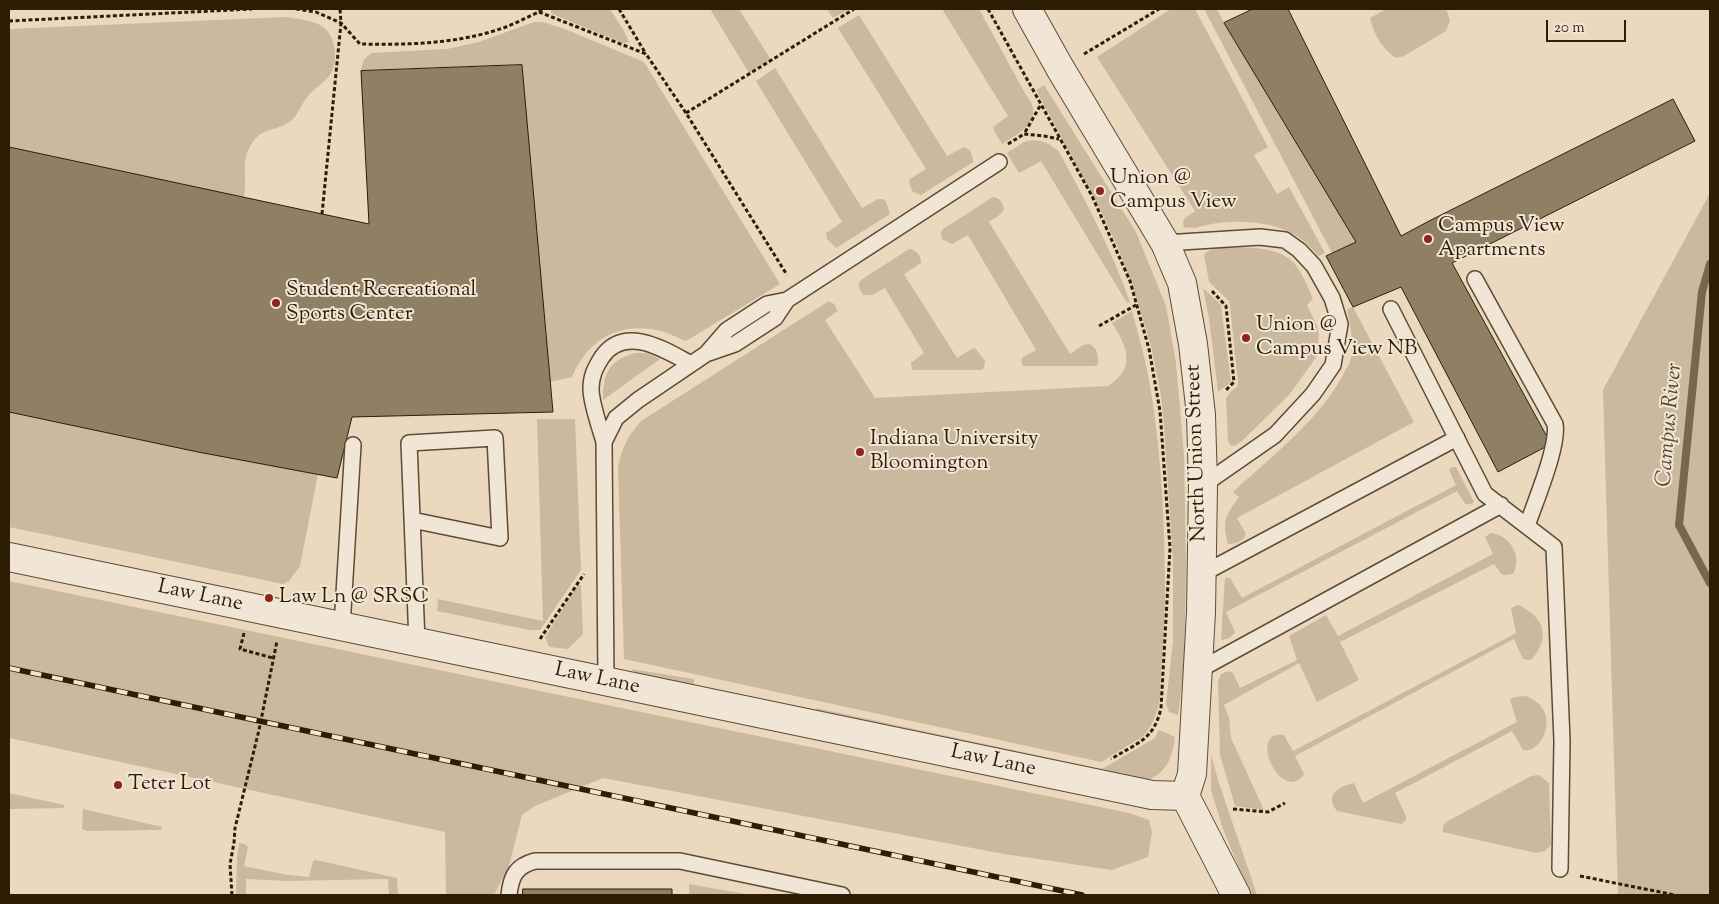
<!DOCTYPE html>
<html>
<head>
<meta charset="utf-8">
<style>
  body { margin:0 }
  #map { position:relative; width:1719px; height:904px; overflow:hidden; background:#ead9be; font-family:"Sorts Mill Goudy",serif }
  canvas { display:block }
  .frame { position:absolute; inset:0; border:10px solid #2d1d05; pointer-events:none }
  .scale { position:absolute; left:1546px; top:20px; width:80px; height:22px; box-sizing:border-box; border:2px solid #2d1d05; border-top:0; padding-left:6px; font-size:15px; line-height:18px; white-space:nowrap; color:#2d1d05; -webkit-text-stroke:4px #f1e6d5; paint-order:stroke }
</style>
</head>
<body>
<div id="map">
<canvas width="1719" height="904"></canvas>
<div class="frame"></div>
<div class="scale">20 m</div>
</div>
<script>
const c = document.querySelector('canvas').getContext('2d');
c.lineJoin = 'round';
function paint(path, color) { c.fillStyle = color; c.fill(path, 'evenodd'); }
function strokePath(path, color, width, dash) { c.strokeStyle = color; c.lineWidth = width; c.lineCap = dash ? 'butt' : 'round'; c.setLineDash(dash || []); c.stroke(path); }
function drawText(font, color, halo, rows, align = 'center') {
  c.font = font + ' "Sorts Mill Goudy",serif'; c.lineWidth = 4; c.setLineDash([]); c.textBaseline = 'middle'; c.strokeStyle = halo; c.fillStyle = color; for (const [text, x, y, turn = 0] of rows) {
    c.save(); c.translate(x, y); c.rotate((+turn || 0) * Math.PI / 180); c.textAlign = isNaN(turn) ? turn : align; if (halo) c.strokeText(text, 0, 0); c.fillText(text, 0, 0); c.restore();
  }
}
const green = new Path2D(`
  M551,9H610L624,31L629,42L623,43L557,16L551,13Z
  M710,9H739L771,60L749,73Z
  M827,9H850L833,18Z
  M942,9H979L1026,95C1046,119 1020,133 1002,144L994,131L993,127L1008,116Z
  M1171,9H1195L1268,147L1254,155L1277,194L1289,187L1325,253L1318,256C1312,248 1304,240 1295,235C1274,222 1243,220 1218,223C1207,224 1195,230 1184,227C1181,217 1189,216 1195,211L1097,57Z
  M1204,9H1217L1224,23L1356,242L1332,253Z
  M1386,9H1444L1447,11L1450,21L1446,31L1404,56L1396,58C1383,50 1373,33 1370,18Z
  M859,15L947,156L964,147C971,149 973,156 973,162L921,195L912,191L909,182L910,179L926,169L838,28Z
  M286,17C297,19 310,20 320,25C336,33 340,62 329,76C323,84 313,89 307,97C300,106 297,119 286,124C272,132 262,127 251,145C240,162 248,179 244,197L9,147V29Z
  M534,22H543L567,30L644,62L780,284L686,341C677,338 670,333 661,331C620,321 588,339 572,377L550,382L361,71C362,62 364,58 372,53L447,49L479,42Z
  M775,68L862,208L878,199H883L886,202L890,214L836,248L827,239L826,233L842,222L756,81Z
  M1044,85L1136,232L1166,306L1176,363L1184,455L1186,566L1185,627L1184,670L1178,715L1169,712L1166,704L1173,641V562L1164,426L1161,396L1151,346L1134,290L1119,250L1101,211L1036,90Z
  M1033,140C1045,141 1051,144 1059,152C1086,201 1111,249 1130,302L1127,303L1041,161L1019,173L1007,153L1024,142Z
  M1710,193V895H1618L1603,390Z
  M993,197C998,198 1001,200 1003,205C1007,213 994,218 989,222L1070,354L1083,345L1089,344C1097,347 1099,356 1098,364L1095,366H1023L1021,361L1023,357L1036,350L968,235L952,244L942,239L941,233L943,229Z
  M1214,248C1239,248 1273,244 1293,262C1302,272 1308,287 1313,299L1307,305L1317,326L1319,335L1317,356L1289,395L1242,441L1234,446L1230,445L1228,441L1226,398L1231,391L1237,387L1238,382L1230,306L1229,301L1209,282L1204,254Z
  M909,249C917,250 921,256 921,263L904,274L957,358L973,348L976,349L985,361L984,368L981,370H912L911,363L924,353L885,288L872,295H863L858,285L861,280Z
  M1203,288L1221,305L1231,382L1218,392L1209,319Z
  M829,301L834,304L838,311L825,320L875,398L1108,386C1137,367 1127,347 1112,323L1132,311C1139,337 1147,364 1151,392C1162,457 1165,530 1165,596C1165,630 1161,664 1160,698C1157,714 1153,726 1142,737L1101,762L624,659L618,467C622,447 628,436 641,421Z
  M1353,307L1414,422L1237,518L1246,534C1242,543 1236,543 1228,544C1222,521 1225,516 1239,497L1233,492C1271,457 1325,415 1346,369C1348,366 1350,362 1351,358C1354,344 1350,323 1347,309Z
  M635,353H646L660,359L603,400C603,374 608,361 635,353Z
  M9,412L318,474L300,566L289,581L283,584L9,527Z
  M537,419H575L581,570L540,630H529L437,611L438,599L543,621Z
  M1452,467H1456L1474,502L1472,504H1465L1457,491L1226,612L1235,632L1230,638L1221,640L1225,578H1230L1242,598L1456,485L1449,470Z
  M1491,533C1510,535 1523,557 1513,574L1502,575L1494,564L1340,642L1359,680L1317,702L1299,663L1224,705L1229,717L1231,738L1264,810L1235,806L1220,755L1218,681L1221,674L1229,671L1233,673L1240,688L1297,660L1289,636L1326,615L1338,636L1493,554L1485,537Z
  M9,581L1129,813L1149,820L1152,832L1148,857L1112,870L1004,854L603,778L535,806L522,815L509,866L494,895H446L445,832L9,738Z
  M578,585H581L583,634L568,649L549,647L545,637Z
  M1518,605C1545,617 1551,638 1531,660L1523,659L1514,639L1295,756L1304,774C1282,806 1246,729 1284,735L1293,751L1516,633L1511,608Z
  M631,669L694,679V688L638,675Z
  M1526,696C1562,709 1544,754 1523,750L1512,731L1395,793L1406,816V820L1401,824L1337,811C1324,795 1339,786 1354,783L1363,803L1517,722L1510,700L1514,697Z
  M816,708L1102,769L1155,738L1159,730L1175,737C1172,760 1166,774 1143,782L816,712Z
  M1211,754L1218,780L1257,895H1250L1223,829L1211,790Z
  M1539,775L1549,783L1551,845L1545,851L1536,853L1443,832V826L1446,822L1531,776Z
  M9,793L64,805V808L9,809Z
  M83,809L162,827L161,830L87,831L82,829Z
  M239,843L245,844L248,847L244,866L288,875L309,877L313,861L315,860L321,861L397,878L398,895H389L388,879L286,881L246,879V895H236L237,857Z
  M689,884L751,895H689Z`);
const stream = new Path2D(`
  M1710,264L1702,292L1679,525L1710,583`);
const building = new Path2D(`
  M1253,9H1288L1401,236L1429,221L1673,99L1695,141L1452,263L1551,444L1498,472L1401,287L1353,307L1326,256L1356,242L1224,23Z
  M522,65L553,412L352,417L337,478L198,452L9,412V147L369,224L361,71Z
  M523,889H672V895H523Z`);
const path = new Path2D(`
  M296,9L316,12L341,23L360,44C408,45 457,44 503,28C515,24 527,17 539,12L542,9
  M619,9L646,54
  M988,9L1092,196L1130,281L1149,349L1160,411L1170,548L1161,708C1154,740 1137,743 1111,759
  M539,12L646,54L686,113L787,275
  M9,21L252,9
  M1084,54L1159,9
  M1040,106L1024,134L1044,136L1059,139
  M686,113L854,9
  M1008,144L1024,134
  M322,214L341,23L340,9
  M1212,291L1226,306L1234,382L1226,390
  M1099,326L1136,305
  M244,633L240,649L273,658
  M540,639L584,574
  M1233,809L1268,812L1285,803
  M1580,876L1675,895
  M232,895L230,864L234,843L235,828L259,730L277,641`);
const service = new Path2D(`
  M1165,243L1260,237L1285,240L1299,250L1314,266L1332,298L1340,324L1333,365L1313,394L1275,435L1203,485
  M1475,279L1555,424C1559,446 1535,502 1527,526
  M1391,309L1485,494L1554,547L1562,741L1560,869
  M707,353L727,330L767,304L787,300
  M604,442C600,428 591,403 591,389C591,376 595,368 602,357C625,324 665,350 691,364
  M412,520L500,538L495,438L409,443L417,642
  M1202,574L1457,438
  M342,627L353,445
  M1197,671L1501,505
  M606,681L604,442L616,418L638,400L706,354L735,344L775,318L787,300L999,162
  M509,895C511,876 516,866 535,861H680L842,895`);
const minor = new Path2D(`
  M1027,9L1060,68L1165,243L1182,283L1193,344L1201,415L1203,485L1201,612L1192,774L1185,796L1236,895
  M9,557L1152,795L1185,796`);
const rail = new Path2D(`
  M9,668L1082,895`);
const markers = [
  [1100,191,5,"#8f2418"],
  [1428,239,5,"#8f2418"],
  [276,303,5,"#8f2418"],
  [1246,338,5,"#8f2418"],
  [860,452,5,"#8f2418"],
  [269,598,5,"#8f2418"],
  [118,785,5,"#8f2418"]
];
const poiNames = [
  ["Union @",1110,179],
  ["Campus View",1110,203],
  ["Campus View",1438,227],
  ["Apartments",1438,251],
  ["Student Recreational",286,291],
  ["Sports Center",286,315],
  ["Union @",1256,326],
  ["Campus View NB",1256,350],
  ["Indiana University",870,440],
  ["Bloomington",870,464],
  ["Law Ln @ SRSC",279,598],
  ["Teter Lot",128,785]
];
const streetNames = [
  ["North Union Street",1198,453,-92],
  ["Law Lane",200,597,12],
  ["Law Lane",597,680,12],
  ["Law Lane",993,762,12]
];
const waterNames = [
  ["Campus River",1671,425,-85]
];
paint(green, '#cab99f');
strokePath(stream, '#78674e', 8);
paint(building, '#8f7f65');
strokePath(building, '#2d1d05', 1);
strokePath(service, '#5c4c33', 18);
strokePath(minor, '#5c4c33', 30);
strokePath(path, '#2d1d05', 3, [4, 2.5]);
strokePath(service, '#f1e6d5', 15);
strokePath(minor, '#f1e6d5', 28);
strokePath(rail, '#2d1d05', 5.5);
strokePath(rail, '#f1e6d5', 4, [11]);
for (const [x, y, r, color] of markers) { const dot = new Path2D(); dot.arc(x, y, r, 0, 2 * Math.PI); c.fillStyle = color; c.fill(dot); strokePath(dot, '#f1e6d5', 2); }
drawText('21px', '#2d1d05', '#f1e6d5', poiNames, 'left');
drawText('21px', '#2d1d05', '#f1e6d5', streetNames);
drawText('italic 22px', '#594830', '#f1e6d5', waterNames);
</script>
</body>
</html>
